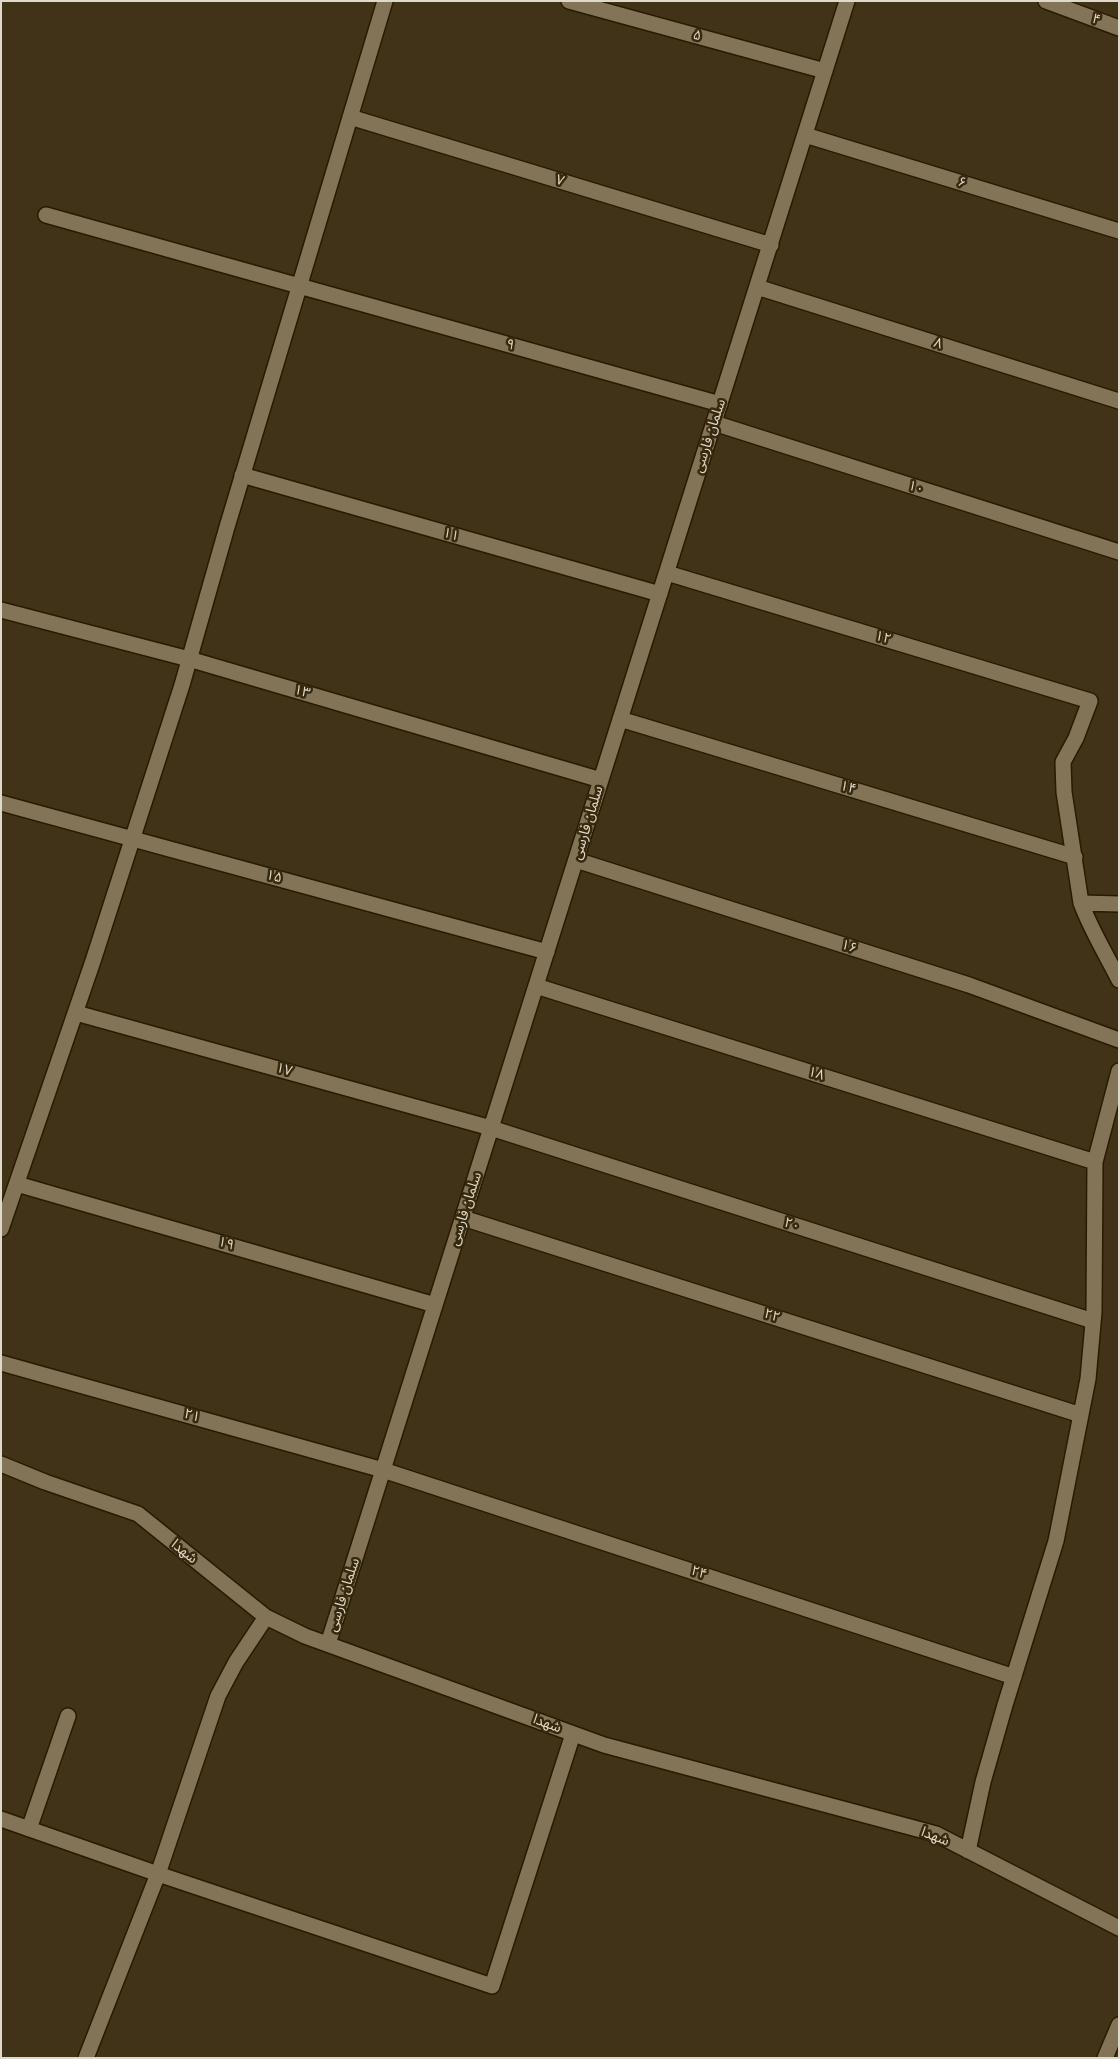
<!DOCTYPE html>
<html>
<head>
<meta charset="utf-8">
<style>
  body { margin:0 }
  #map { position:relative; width:1120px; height:2059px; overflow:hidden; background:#413318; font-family:Signika,sans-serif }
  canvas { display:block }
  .frame { position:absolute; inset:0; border:2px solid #e0d8c8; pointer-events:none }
</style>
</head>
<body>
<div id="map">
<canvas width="1120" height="2059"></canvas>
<div class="frame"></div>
</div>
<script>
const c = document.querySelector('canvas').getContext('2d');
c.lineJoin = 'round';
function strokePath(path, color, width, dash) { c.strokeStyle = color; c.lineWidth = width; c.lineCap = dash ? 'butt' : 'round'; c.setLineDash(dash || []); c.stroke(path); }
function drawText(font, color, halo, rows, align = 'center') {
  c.font = font + ' Signika,"Noto Sans Arabic",sans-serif'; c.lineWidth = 5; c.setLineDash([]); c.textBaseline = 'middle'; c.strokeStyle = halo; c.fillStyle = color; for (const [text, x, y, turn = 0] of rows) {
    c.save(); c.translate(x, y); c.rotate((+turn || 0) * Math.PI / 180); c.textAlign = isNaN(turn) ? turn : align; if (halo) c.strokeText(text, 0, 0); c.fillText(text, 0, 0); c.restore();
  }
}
const minor = new Path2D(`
  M569,1L825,71
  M1046,1L1119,28
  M350,117L771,245
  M805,135L1119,231
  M46,215L720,404
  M757,287L1119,401
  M714,423L1119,552
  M242,475L660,594
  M667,573L1090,701L1076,738L1063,762L1064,792L1081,903L1119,904
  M1,610L189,659L601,780
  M620,719L1075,857
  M1,803L547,952
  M576,860L969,985L1119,1040
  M1081,903C1091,930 1106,954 1119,980
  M536,986L1095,1162
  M76,1013L491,1128L1093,1321
  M17,1184L435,1305
  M463,1218L1081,1415
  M1,1229L93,961L182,685L227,527L385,1
  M1,1363L383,1470L1014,1677
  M1,1464L45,1482L138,1514L266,1617L305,1636L604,1745L936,1834L1119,1928
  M328,1644L847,1
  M1,1819L158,1874L218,1696L236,1662L266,1617
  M29,1829L68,1716
  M968,1851L983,1782L1005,1705L1056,1541L1088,1379L1094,1312L1095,1162L1119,1071
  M86,2058L158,1874L492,1986L573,1734
  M1105,2058L1119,2025`);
const streetNames = [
  ["۴",1096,20,20],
  ["۵",697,36,15],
  ["۷",560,181,17],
  ["۶",962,183,17],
  ["۸",938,344,17],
  ["۹",510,345,16],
  ["سلمان فارسی",710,436,-72],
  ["۱۰",916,488,18],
  ["۱۱",451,535,16],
  ["۱۲",883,638,17],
  ["۱۳",302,692,16],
  ["۱۴",848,788,17],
  ["سلمان فارسی",588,823,-73],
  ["۱۵",274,877,15],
  ["۱۶",849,947,18],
  ["۱۷",284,1070,16],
  ["۱۸",816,1074,17],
  ["سلمان فارسی",466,1209,-72],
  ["۲۰",792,1225,18],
  ["۱۹",226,1244,16],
  ["۲۲",772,1316,18],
  ["۲۱",192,1416,16],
  ["شهدا",184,1552,39],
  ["۲۴",699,1573,18],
  ["سلمان فارسی",344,1595,-72],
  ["شهدا",547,1724,20],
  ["شهدا",935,1837,21]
];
strokePath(minor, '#271b01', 18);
strokePath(minor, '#837457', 15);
drawText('14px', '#e0d8c8', '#36290d', streetNames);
</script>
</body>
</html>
